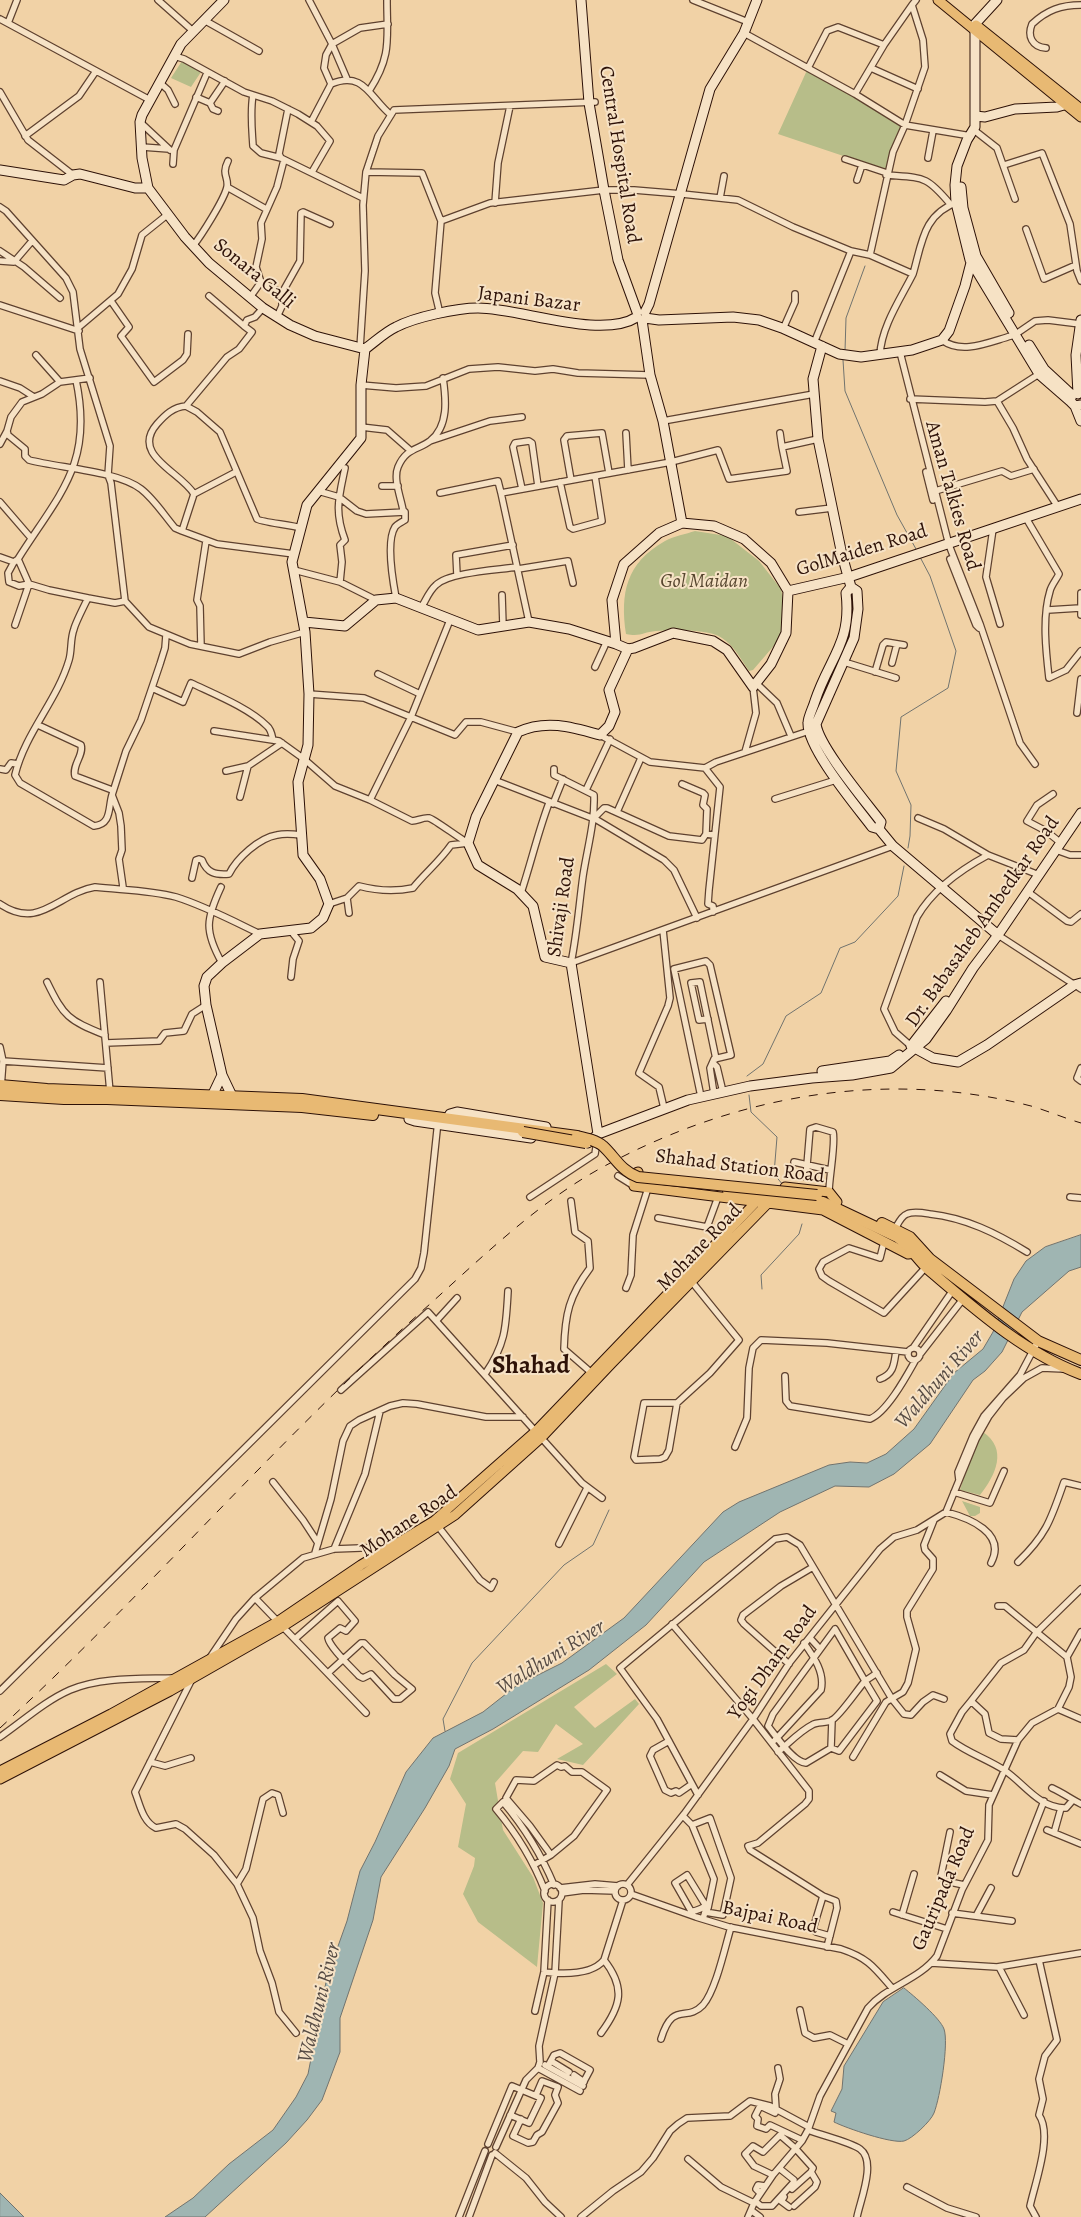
<!DOCTYPE html>
<html>
<head>
<meta charset="utf-8">
<style>
  body { margin:0 }
  canvas { display:block; background:#f1d2a6 }
</style>
</head>
<body>
<canvas width="1081" height="2217"></canvas>
<script>
const c = document.querySelector('canvas').getContext('2d');
c.lineJoin = 'round';
function paint(path, color) { c.fillStyle = color; c.fill(path, 'evenodd'); }
function strokePath(path, color, width, dash) { c.strokeStyle = color; c.lineWidth = width; c.lineCap = dash ? 'butt' : 'round'; c.setLineDash(dash || []); c.stroke(path); }
function drawText(font, color, halo, rows, align = 'center') {
  c.font = font + ' Alegreya,serif'; c.lineWidth = 4; c.setLineDash([]); c.textBaseline = 'middle'; c.strokeStyle = halo; c.fillStyle = color; for (const [text, x, y, turn = 0] of rows) {
    c.save(); c.translate(x, y); c.rotate((+turn || 0) * Math.PI / 180); c.textAlign = isNaN(turn) ? turn : align; if (halo) c.strokeText(text, 0, 0); c.fillText(text, 0, 0); c.restore();
  }
}
const green = new Path2D(`
  M182,61L201,72L191,87L171,78Z
  M808,68L905,125L888,171L778,134Z
  M695,531L727,536L759,561L781,589L784,604L783,626L778,641L753,670L749,671C741,659 734,646 722,638C709,629 672,630 656,631C643,632 641,637 626,634C620,593 626,563 665,541C674,536 686,534 695,531Z
  M983,1432C1008,1449 996,1475 980,1495L960,1490L971,1455Z
  M962,1501L980,1507V1513L975,1516H970Z
  M606,1664L617,1674L574,1707L595,1728L635,1699L639,1704L583,1765L557,1759L583,1744L556,1724L538,1752L523,1751L495,1783L503,1830L533,1877L543,1903L537,1967L478,1922L463,1894L474,1866L475,1858L458,1847L466,1804L450,1779L458,1753Z`);
const water = new Path2D(`
  M1081,1235V1267L1069,1271L1022,1312L1002,1352L985,1371L973,1380L930,1444L894,1474L869,1487L835,1486L780,1512L704,1562L646,1625L589,1670L493,1729L455,1749L449,1766L425,1808L381,1877L373,1920L340,2018V2052L322,2100L307,2120L286,2143L205,2217H165L193,2198L229,2164L273,2130L296,2097L308,2074L327,1977L347,1921L360,1871L375,1842L406,1772L433,1738L483,1712L516,1686L562,1663L624,1618L723,1512L739,1502L829,1465L850,1462L867,1463L886,1454L914,1429L954,1373L983,1349L993,1332L1014,1279L1026,1261L1045,1247Z
  M904,1988C914,1996 940,2018 944,2029C949,2043 940,2098 934,2113C931,2121 912,2139 904,2141C892,2144 846,2128 834,2122L836,2113L831,2111L842,2089L844,2066L883,2002Z
  M0,2193L24,2217H0Z`);
const stream = new Path2D(`
  M845,351L846,318L865,266
  M843,360L845,391L897,515L916,549
  M908,848L910,836L911,805L896,771L901,717L948,688L956,651L930,576L920,557
  M747,1076L763,1064L786,1016L821,993L840,948L855,942L898,896L904,866
  M749,1095L751,1112L777,1137L774,1174L783,1185
  M762,1289L761,1275L799,1234L802,1224
  M445,1731L443,1719L472,1663L564,1565L593,1545L609,1510`);
const street = new Path2D(`
  M158,0L193,31
  M309,0L332,44L347,79
  M693,0L748,22
  M0,19L150,100
  M204,20L259,51
  M8,23L17,0
  M744,33L855,94L905,125L971,136
  M1046,48C1032,47 1027,36 1032,24C1047,10 1061,5 1081,5
  M174,56L184,59L244,92L272,101L298,114L317,126L330,141L312,172
  M808,68L827,31L838,27L884,45L912,5
  M871,68L918,89
  M159,82L168,90L175,104
  M331,84L324,68L326,55L332,44L360,28L388,24
  M369,91C392,56 387,39 387,0
  M0,92L28,140L73,175
  M855,94L884,45
  M253,95C250,112 252,129 253,146L261,153L281,158L363,198
  M196,97L210,103
  M218,111L213,109L210,103L225,81
  M140,122L170,150
  M311,122L331,84C364,70 370,98 391,115
  M974,130L997,148L1015,199
  M25,136L79,96L96,71
  M142,147L169,149
  M281,158L279,154L288,109
  M928,158L933,131
  M845,159L887,173
  M173,164L174,150L207,73
  M1004,165L1042,153L1070,224L1077,271L1081,281
  M366,172L422,173L441,221L490,203L604,190H634L682,194L738,200L793,227L851,251L870,255
  M886,175C924,178 926,175 951,205
  M857,180L862,165
  M227,187L266,209
  M720,198L724,176
  M495,203L498,163L510,106
  M0,207L6,211L66,278L73,292L80,349L110,446L108,475L111,483L125,601L149,627L190,644L239,654L270,642L305,632
  M1026,229L1044,279L1076,265
  M193,246C201,236 224,200 227,187C229,177 221,175 228,161
  M0,251L24,267L60,298
  M0,261L14,262L32,241
  M913,274C922,243 923,214 958,202
  M282,293L261,282L256,267L262,239L261,223L277,187L284,160
  M209,296L244,326
  M251,296L261,282
  M111,301L129,327L121,336L154,382L183,360L187,354L188,334
  M0,305L79,331
  M263,308L255,317L247,320L244,326L252,332L239,349L227,357L186,406C173,407 165,415 157,424C130,455 181,472 194,494L182,531L217,544L294,554
  M440,314L435,293L441,221
  M277,317L282,306V293L300,261L301,213L303,212L330,224
  M79,327L118,294L132,269L142,235L167,215
  M783,329L795,302V294
  M1016,334L1035,321L1048,320L1080,324
  M942,340C962,355 989,342 1011,336
  M814,343L851,251
  M360,348L365,271L363,205L366,172L378,136L394,110L595,102
  M900,352L949,545L980,624L1020,743L1035,764
  M36,355L60,382
  M880,355C881,327 901,298 913,274L870,255L893,152L905,125L925,67L923,40L912,5L916,0
  M90,378L60,382L42,394L22,402L11,417L7,431L8,435L25,449V456L29,460C59,468 118,471 141,489C154,499 164,515 175,528L182,531
  M0,381L20,388L34,397
  M361,385L396,388L426,386L469,369L498,367L535,371L553,369L578,373L650,375
  M910,399L985,402L997,401L1039,374
  M997,401L1013,428L1027,459L1058,507
  M186,406L197,412L220,432L257,519C260,522 292,525 301,528
  M663,421L814,394
  M361,427L387,430L411,451
  M626,433L628,470
  M780,433L782,447
  M430,441L490,421L522,417
  M0,444L7,431
  M926,472L933,500
  M571,480L564,440L567,436L602,433L609,473
  M560,482L570,527L573,529L602,521L595,476
  M382,486H398
  M522,489L513,447L515,443L529,441L532,443L538,486
  M318,491L339,497L357,511L366,514L405,512
  M932,492L1002,471L1011,476L1034,469
  M440,493L498,481L501,493
  M194,494L236,472
  M0,502L31,538
  M799,512L832,508
  M1026,518L1059,574C1056,580 1051,586 1050,591C1042,617 1046,652 1049,678L1066,670L1081,651
  M993,529L986,577L1000,624
  M0,557L14,562L18,559C59,494 94,464 76,380
  M18,559L29,584L49,590L88,598
  M950,559L976,625L979,628
  M14,562L8,573L9,582L19,586L29,584
  M518,569L568,561L573,583
  M294,570L340,582L376,600
  M457,575L456,555L513,545
  M340,582L342,562L340,545L345,540C334,511 339,497 345,468
  M1081,593V615
  M502,595L503,626
  M396,598C393,582 386,541 395,527C397,524 402,522 405,520V512L403,510C401,498 393,479 398,467C406,448 418,450 430,441C449,426 446,399 443,378
  M421,608C426,600 429,591 436,585C449,572 498,570 517,567
  M1048,610L1080,608
  M529,622L501,493L671,462L718,450L729,479L787,471L782,447L818,439
  M15,625L29,584
  M201,646L200,606L197,600L206,541
  M844,662L896,678
  M892,663L897,644
  M595,667L607,641
  M875,672L883,645L886,642L904,645
  M378,674L420,694
  M756,683L777,703L791,736
  M152,688L183,702L191,683C214,694 249,708 267,726C271,729 272,735 273,740
  M309,694L364,698L455,735L466,722H481L518,732
  M1077,713L1081,679
  M38,725L81,745C84,755 72,765 75,776L112,790
  M214,731L279,741L304,759L335,786L370,800L412,821C418,821 423,817 429,818C434,819 460,839 468,843
  M600,735L650,762L705,768L716,762L809,731
  M745,752L756,713L753,687
  M705,768L720,787L709,890L708,904L713,906V912
  M0,769L6,770L11,763L18,764
  M554,769V775L594,795C595,823 587,849 583,876C579,905 577,934 571,963
  M226,771L248,766
  M494,780L597,820L664,860L674,870L697,918
  M682,784L703,793L705,795L703,805L707,809L706,834
  M586,790L610,739
  M1053,794L1037,805L1027,821L1046,831L1061,843
  M112,795C108,808 112,824 94,826L20,783L15,775C25,733 57,701 69,660C72,650 70,639 74,629C75,624 86,602 88,598L115,603L125,601
  M240,797L248,766L282,743
  M775,799L836,780
  M370,800L411,717L450,620
  M553,804L563,779
  M617,812L641,758
  M918,818L944,829L988,855
  M593,819L604,808H607L669,836L702,840L706,834L714,835
  M1056,850L1070,855H1081
  M192,878L196,860L199,859L202,860C207,873 215,875 229,874C237,858 259,838 277,835C285,833 294,834 301,835
  M123,887L119,859L122,850L121,826L119,813L112,795L126,751L141,720L160,664L165,648L166,635
  M221,887C206,919 204,931 222,963
  M1028,892L1067,921L1071,922L1081,914
  M521,893C531,863 538,832 549,803
  M347,898L349,913
  M0,904C40,931 58,893 95,887C121,890 150,890 176,897C205,906 233,921 260,934
  M329,904L347,898L359,886C378,891 394,892 413,888C425,873 440,861 451,845L468,843
  M290,930L299,941L293,959L291,977
  M663,930L670,998L668,1006L639,1073L659,1087L664,1108
  M998,935L1081,989
  M571,963L893,846
  M47,982C64,1017 68,1020 105,1035
  M100,982L110,1092
  M708,1019L699,1020L691,983L700,982L716,1059
  M106,1043L159,1041L165,1033L184,1031L192,1014L206,1005
  M911,1046L895,1032L884,1009L917,917C933,889 960,870 988,855L1039,875
  M0,1047L3,1061L1,1088
  M3,1061L108,1068
  M713,1063L717,1067L723,1092
  M1081,1068L1077,1078L1081,1081
  M700,1092L674,969L706,961L710,965L731,1055L714,1059L710,1068L714,1094
  M794,1162L830,1170
  M618,1176L634,1186
  M806,1177L810,1129L816,1127L833,1132C836,1142 829,1178 829,1192
  M530,1197L595,1154L597,1141
  M1070,1197L1081,1198
  M571,1201L575,1232L588,1241L590,1268C569,1296 565,1314 564,1349L594,1375
  M658,1218L707,1227L718,1197
  M895,1229C898,1224 901,1216 907,1214C913,1211 924,1213 930,1214C966,1218 996,1233 1027,1252
  M884,1242L880,1258L849,1248L823,1262L819,1269L822,1276L829,1281L884,1313L926,1267
  M626,1288L631,1275L633,1235L648,1188
  M437,1320L457,1298
  M908 1354a6 6 0 1 1 12 0a6 6 0 1 1-12 0Z
  M913,1348L953,1290
  M921,1353L963,1299
  M485,1374C506,1344 506,1326 508,1291
  M785,1376L786,1401L790,1406L870,1419C887,1412 906,1377 915,1361
  M880,1379C894,1374 894,1364 896,1351
  M341,1390L428,1312L582,1483L602,1498
  M677,1403L669,1450L665,1457L660,1459L636,1460L634,1457L644,1403H677L710,1373L739,1340L692,1282
  M735,1447L747,1418L749,1368L753,1348L761,1340L827,1343L908,1352
  M959,1480L958,1472L973,1436L984,1416L1020,1375L1038,1341
  M273,1482L303,1520L318,1543
  M954,1492L990,1503L1004,1471
  M946,1512C969,1518 1007,1533 991,1563
  M437,1525L480,1580L491,1588L494,1582
  M559,1544L587,1488
  M334,1549L365,1474L380,1411
  M315,1553L331,1499L343,1441L350,1426L359,1420L390,1406L403,1403L417,1404L486,1417H523
  M1018,1562C1047,1534 1051,1519 1064,1482L1081,1486
  M255,1598L366,1713
  M998,1606H1005L1011,1611L1067,1657
  M672,1624L753,1719L809,1791V1799L805,1804L758,1843L748,1846L750,1850L823,1896L836,1901L837,1908L827,1947
  M810,1638L820,1649
  M295,1639L338,1601L355,1621L346,1631L340,1628L328,1638C330,1648 351,1667 359,1676L363,1678L371,1674L394,1699H400L412,1689L395,1675L364,1643H361L328,1673
  M209,1659L236,1619L255,1598L303,1558L334,1549L388,1547
  M789,1664L744,1624L741,1620L743,1615L781,1586L813,1567
  M192,1679L135,1792C140,1805 143,1822 156,1828L176,1824L185,1829L214,1855L237,1884L253,1918L260,1951L272,1983L279,2012L296,2033
  M0,1691L415,1279L421,1268L424,1253L438,1121
  M971,1701L962,1712L950,1734L952,1741C968,1753 987,1759 1004,1770C1023,1782 1039,1809 1066,1808L1073,1800
  M1058,1709L1081,1719
  M832,1720L831,1748L839,1751L877,1701L865,1681L877,1673
  M0,1737C23,1721 45,1701 70,1690C101,1677 140,1679 173,1678
  M775,1740L821,1690C825,1673 814,1657 804,1643
  M1018,1740L1001,1739L989,1733L985,1714L971,1701L1001,1663L1024,1650L1036,1633L1081,1589
  M669,1741L653,1750L650,1756L665,1790L671,1793L676,1791L679,1793L692,1784
  M778,1752C789,1743 800,1731 812,1725C818,1721 826,1724 832,1720C839,1717 858,1689 865,1681L835,1629L773,1714L768,1726C776,1736 793,1762 806,1763L831,1748
  M853,1757L886,1702L903,1692L908,1683L916,1649L907,1617V1611L933,1569V1559L925,1550L924,1545L934,1520
  M150,1762L165,1766L191,1758
  M940,1775L966,1791L993,1795
  M1052,1788C1063,1793 1071,1799 1081,1804
  M698,1795L657,1719L620,1668L775,1539L787,1537L800,1545L892,1699L904,1714L911,1715L923,1702L933,1695L944,1699
  M683,1816L692,1825L710,1818L731,1878L723,1915L705,1912L703,1919
  M692,1825L714,1879L708,1908
  M1047,1830L1081,1844
  M950,1832L941,1876L945,1881L964,1885
  M1054,1833L1061,1808
  M534,1865L551,1855L530,1826L506,1798L516,1780L534,1781L557,1765L561,1767L565,1766L572,1772H582L607,1790L574,1836L551,1855
  M1016,1873L1044,1801
  M615 1892a8 8 0 1 1 16 0a8 8 0 1 1-16 0Z
  M237,1884L246,1869L263,1799L272,1793L278,1795L283,1813
  M544 1893a9 9 0 1 1 18 0a9 9 0 1 1-18 0Z
  M627,1885L684,1814L753,1719L790,1662L880,1549L894,1537L917,1530L946,1512L976,1439L989,1416L1003,1398L1024,1378L1042,1368L1064,1369
  M560,1888L595,1884L618,1886
  M545,1891C533,1860 517,1834 496,1809L503,1802C525,1828 541,1854 554,1885
  M562,1893L584,1890L615,1891
  M631,1894L696,1917L729,1927L841,1949C868,1958 874,1967 892,1988
  M823,1896L813,1929L816,1932L830,1936
  M706,1906L687,1875L675,1883L691,1911C697,1912 703,1907 708,1905
  M893,1912L947,1929
  M952,1913L1012,1921
  M902,1915L914,1874
  M976,1916L991,1888
  M931,1963L997,1967L1081,1953
  M999,1967L1024,2015
  M544,1972C562,1974 592,1975 604,1960
  M800,2010L805,2033L814,2038L830,2035L848,2044
  M535,2011L544,1972L548,1900
  M601,2033C621,2006 626,1988 604,1960L623,1900
  M661,2039C673,2000 686,2023 703,2005C716,1990 725,1947 731,1927
  M551,2061L569,2072
  M545,2065L583,2086
  M548,2066L554,2055L560,2053L590,2070L582,2085
  M538,2068L580,2091
  M574,2075L584,2082
  M776,2109L775,2094L780,2079L778,2068
  M775,2113L760,2106L755,2116L758,2119L757,2126L766,2129L770,2125L802,2140
  M521,2119L513,2136L528,2143L533,2142L537,2135L542,2132L558,2103L555,2095L558,2087L542,2081L536,2095
  M808,2130C823,2136 848,2141 860,2149C877,2161 860,2201 857,2217
  M488,2144L512,2086L541,2098L529,2123L510,2115
  M496,2147L526,2080L538,2068L540,2062L539,2046L555,1973L559,1900
  M495,2153L526,2178L545,2202L561,2217
  M688,2159L721,2187L754,2203
  M773,2175L754,2166L745,2154L753,2146L763,2152L780,2135L795,2148L813,2168L811,2172L817,2182L815,2187L794,2206
  M907,2187L947,2208L976,2217
  M792,2189L811,2172
  M760,2193L756,2189L758,2185L765,2186
  M784,2197L781,2201L789,2207
  M755,2201L761,2206H772L793,2183L794,2180L779,2168
  M752,2211L760,2217
  M459,2217L485,2151
  M469,2217L492,2155
  M581,2217L613,2191L641,2172L653,2158L670,2131L678,2124L687,2118L730,2116L750,2101L770,2106L809,2127
  M748,2217L754,2203L773,2175L802,2141L808,2130L820,2096L868,2008C887,1986 919,1980 937,1956L962,1890L988,1840L989,1805L1018,1740L1032,1723L1058,1709L1069,1687L1071,1677L1067,1657L1081,1632
  M1036,2217L1030,2206C1035,2183 1053,2135 1039,2115L1043,2099L1039,2079L1045,2056L1057,2040L1039,1960`);
const secondary = new Path2D(`
  M224,0L181,44L142,115L140,122L142,158L148,188L185,237L209,263L263,308L290,325L315,336L365,349
  M581,0L589,103L604,190L618,260L637,312
  M997,0L975,24V127L967,140L957,166L955,185L956,203L970,260L1039,374L1070,401
  M975,116L985,117L1015,109L1057,107L1064,105L1070,101
  M0,170L64,180L73,175L80,174L135,188H148
  M961,187L963,208L976,256L1009,313
  M645,312L649,304L710,89L744,33L757,0
  M645,318L659,320L733,317L759,320L782,328L839,354L861,357L912,350L942,340L949,331L965,286L972,259
  M642,320L650,375L663,421L682,523
  M1029,345L1044,369L1072,395
  M822,346L813,379L818,439L842,555L851,587L857,591L858,609L854,638L816,724C819,747 866,802 881,822L879,829
  M365,349C375,342 385,332 396,327C415,317 457,308 478,308C520,308 601,340 637,317
  M1078,394L1076,355L1081,320
  M1072,395L1070,401L1075,406L1081,405
  M1075,406L1081,421
  M682,523L714,526L744,539L771,563L788,591L786,633L771,664L753,687L727,650L713,641L673,633L634,648L628,649L616,644L612,600L624,564L659,533Z
  M851,587L846,593C852,643 829,658 815,701C813,708 808,717 808,723C807,748 857,807 872,827L879,829L893,846L998,935
  M788,591L849,577L1081,499
  M304,622L345,626L376,600L396,598L478,630L529,622L569,629L616,644
  M911,1046L946,1001
  M911,1046L933,1058L958,1062L987,1045L1074,985L1081,983
  M822,1071L890,1061L899,1055
  M232,1101V1096L222,1075L206,1005L204,986L207,977L222,963L260,934L311,928L323,918L329,904L320,879L303,855L298,782L308,745L309,694L305,632L292,562L307,505L361,438V385L365,349
  M212,1102V1096L222,1075
  M448,1118L450,1114L457,1112L546,1127
  M409,1119L415,1121L531,1138
  M598,1134L571,963L545,957L533,906L517,889L478,865L468,843L476,817L518,732C546,719 572,727 600,735L609,726L615,712L609,690L628,649
  M588,1143L598,1134L688,1100L750,1086L812,1078L852,1075L891,1068L926,1039L946,1011L973,968L998,935L1081,813`);
const primary = new Path2D(`
  M938,0L1081,117
  M976,25L1081,109
  M638,1172L634,1174V1186L823,1210L908,1254L914,1253L917,1249
  M785,1187L829,1192L837,1202
  M0,1771L111,1714L277,1622L361,1565L434,1521L536,1431L756,1202
  M0,1779L170,1691L282,1627L455,1515L542,1437L611,1364L768,1203`);
const highway = new Path2D(`
  M0,1085L47,1089L302,1099L577,1136
  M0,1095L64,1099H107L302,1107L373,1115
  M728,1191L823,1202L897,1237C910,1246 918,1260 929,1270C975,1309 1024,1353 1081,1374
  M882,1223L910,1237L930,1259L1038,1341L1081,1360`);
const rail = new Path2D(`
  M0,1728C148,1592 279,1438 430,1304C482,1257 539,1202 601,1168C732,1096 884,1068 1031,1106C1048,1111 1064,1118 1081,1123`);
const highwayBridge = new Path2D(`
  M523,1132L586,1143
  M577,1136C586,1138 596,1140 603,1146C615,1157 621,1171 638,1177L817,1195`);
const streetNames = [
  ["Central Hospital Road",619,155,81],
  ["Sonara Galli",254,274,39],
  ["Japani Bazar",529,300,7],
  ["Aman Talkies Road",952,496,74],
  ["GolMaiden Road",862,551,-17],
  ["Shivaji Road",562,907,-82],
  ["Dr. Babasaheb Ambedkar Road",983,922,-55],
  ["Shahad Station Road",740,1167,7],
  ["Mohane Road",700,1248,-46],
  ["Mohane Road",409,1522,-34],
  ["Yogi Dham Road",773,1663,-54],
  ["Gauripada Road",944,1889,-67],
  ["Bajpai Road",770,1918,12]
];
const parkNames = [
  ["Gol Maidan",704,582]
];
const waterNames = [
  ["Waldhuni River",940,1380,-49],
  ["Waldhuni River",551,1658,-32],
  ["Waldhuni River",320,2003,-76]
];
const districtNames = [
  ["Shahad",531,1367]
];
paint(green, '#b7bd89');
paint(water, '#9fb5b2');
strokePath(water, '#71736e', 1);
strokePath(stream, '#71736e', 1);
strokePath(street, '#5e412f', 8);
strokePath(secondary, '#2d1107', 11);
strokePath(primary, '#2d1107', 11);
strokePath(highway, '#2d1107', 12);
strokePath(street, '#f6e2c5', 5.5);
strokePath(secondary, '#f6e2c5', 9);
strokePath(primary, '#e8b973', 9);
strokePath(highway, '#e8b973', 10);
strokePath(rail, '#2d1107', 1, [9, 9]);
strokePath(highwayBridge, '#2d1107', 12, []);
strokePath(highwayBridge, '#e8b973', 10);
drawText('20px', '#2d1107', '#f6e2c5', streetNames);
drawText('italic 20px', '#56452e', '#f6e2c5', parkNames);
drawText('italic 21px', '#554a43', '#f6e2c5', waterNames);
drawText('bold 25px', '#2d1107', '#f6e2c5', districtNames);
</script>
</body>
</html>
